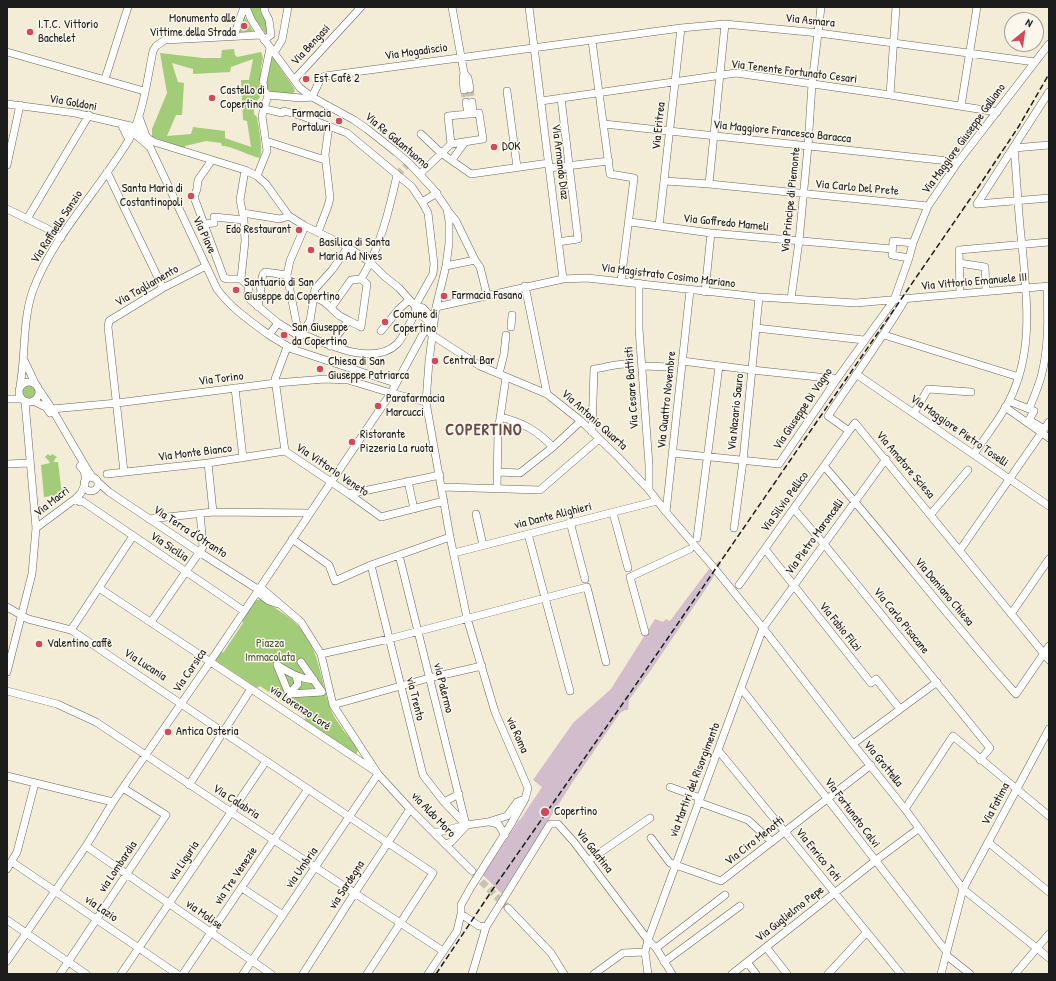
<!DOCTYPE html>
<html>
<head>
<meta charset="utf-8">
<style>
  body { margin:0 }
  #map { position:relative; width:1056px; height:981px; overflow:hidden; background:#f3ecd6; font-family:"Patrick Hand",sans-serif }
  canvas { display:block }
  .frame { position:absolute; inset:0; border:8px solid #1c1c1c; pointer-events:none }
  .north { position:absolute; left:1004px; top:12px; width:40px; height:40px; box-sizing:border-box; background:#fbf7ec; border:1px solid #a29f99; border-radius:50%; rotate:29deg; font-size:11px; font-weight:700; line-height:16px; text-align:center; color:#1c1c1c }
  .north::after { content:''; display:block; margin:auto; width:14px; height:18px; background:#d1495b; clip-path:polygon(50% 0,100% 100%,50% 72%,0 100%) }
</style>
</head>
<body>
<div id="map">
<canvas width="1056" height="981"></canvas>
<div class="frame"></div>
<div class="north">N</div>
</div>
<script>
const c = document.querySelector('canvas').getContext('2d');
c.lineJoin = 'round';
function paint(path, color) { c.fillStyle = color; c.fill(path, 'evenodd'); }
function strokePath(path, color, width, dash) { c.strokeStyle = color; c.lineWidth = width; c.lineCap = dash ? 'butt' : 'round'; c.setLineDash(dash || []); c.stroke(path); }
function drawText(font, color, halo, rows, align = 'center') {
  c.font = font + ' "Patrick Hand",sans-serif'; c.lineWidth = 3; c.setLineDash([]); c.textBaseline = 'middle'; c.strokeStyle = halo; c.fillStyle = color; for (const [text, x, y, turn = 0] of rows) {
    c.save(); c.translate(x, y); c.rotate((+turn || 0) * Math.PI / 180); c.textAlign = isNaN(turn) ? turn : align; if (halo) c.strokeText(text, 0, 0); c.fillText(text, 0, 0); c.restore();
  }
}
const industrial = new Path2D(`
  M718,561L721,564L709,584L651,670L629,700L628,710H625L620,713L572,783L502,894L483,875L519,820H520L542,787L533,780L573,723L611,689L655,619L663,622L666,619L670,621L709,569L712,571Z`);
const green = new Path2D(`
  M250,7H261L270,32L266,34L251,13Z
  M244,16L253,31L252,32H238Z
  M234,49L235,55L237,57L261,52L263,58L261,68L260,97L257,101L252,100L251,104L254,105V114L257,117C259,130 263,145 260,158C250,156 229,145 222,146L221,143L206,141L185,146V148L152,137V129L167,93L160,53L203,58H221L222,50ZM253,59L249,80H241L243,120L247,121L251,147L225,138V131L193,127L191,134L167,136L176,115H182L184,83L178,82L172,63L193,69V74L230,72L231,67Z
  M272,56L294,88L295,91L292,94C284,93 269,95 266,86Z
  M22 392a7 7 0 1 1 14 0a7 7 0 1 1-14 0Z
  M48,454L50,456L52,454L57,457L54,460V462H58L62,495L44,497L41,465L50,463L49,461L45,457Z
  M261,599C274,608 292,617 302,630C320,653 321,682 330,708C335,721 349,737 358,749L357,753L354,754L305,723V716L260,686L257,688L215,660L221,650L223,653L243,623L242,619L254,601Z`);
const minorTunnel = new Path2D(`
  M470,89L472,102
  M464,90L466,102
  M397,175L409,163
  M474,874L508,908`);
const minor = new Path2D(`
  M246,7L251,19L261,35L300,88L312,97L354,120L367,129L396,152L409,163L434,190L447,209L449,221V243L446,266L436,307L429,361L426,402L450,537L467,618L495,712L528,788L525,799L511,824L471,887L461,905V914L479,926L486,927L550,824H558L574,842L648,940L645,952L648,974
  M264,7L265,12L269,20L271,35L264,40
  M452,7L464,73L463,79L464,90
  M529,7L563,279
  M234,36L244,7
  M592,41L610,174L634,178L621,281
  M270,48L263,82L264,91L268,95L301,98L312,97L321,78L325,76L681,28L725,24L819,33L1035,62
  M7,52L144,91
  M274,53L282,40L288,7
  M464,73L468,78L470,89
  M105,79L128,7
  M294,80L361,7
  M507,91L517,167
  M890,95L896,7
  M541,101L736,73L890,95L997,112
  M466,102L468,114
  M472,102L473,114
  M7,104L75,113L135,127L149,139L154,142L245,170L257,176L266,184L289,216L305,226L348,247L371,263L384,276L399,288L415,306L416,312L429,321
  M961,106L977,7
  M265,109L282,113L284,111L302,116L347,133L412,187L422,202L428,213L434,264L433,274L415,306
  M479,113L483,139L451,144L448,116Z
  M139,117L146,136
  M121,124L129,140
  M604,124L958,162
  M131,131L150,147L217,289C231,308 250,321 269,335
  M421,134L441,153L471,174L549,163
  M266,141L325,160
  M212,160L198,180L197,189L194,197L224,278L228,279H241
  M452,160L465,142
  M7,165L20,105
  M549,168L609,161
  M245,170L240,200L244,220L245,241L241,279L249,287L247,297L278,323
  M107,172L163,288
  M420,174L451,144
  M257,176L267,151L262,116L268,95
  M665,181L709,184L928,206
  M709,184L725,24
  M422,202L437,193
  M977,204L1049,92
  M977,204L1049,198
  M7,209L46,228L61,238
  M448,211L456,221L475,260L480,267L487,295
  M243,213L280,219L289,216
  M27,219L89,115
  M630,222L711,233L892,249
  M204,224L214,223V217L244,220
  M659,226L681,28
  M318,232L328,206L330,198L325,155L329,126
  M558,242L578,239L561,98
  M909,258L892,255L893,241L913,243
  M959,263L985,267L986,292
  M446,266L475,260
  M639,283V329L649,465V490
  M525,286L547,394
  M705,292L711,233
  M960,294L959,250L1049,242
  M313,298C325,298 331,310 340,316C347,320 354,323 361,327L367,284L361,279C380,248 389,211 397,175
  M906,298C882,339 854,377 828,416L849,431L855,423L1049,660
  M791,299L799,241L808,146L812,84L821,7
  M415,306L423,308L432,318
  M258,307L261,290L260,287L263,274L265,272L287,275
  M436,307L563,279L587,278L759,297L856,303L1049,286
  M331,308L351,280L361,279
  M511,327L512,315
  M426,328L432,335L480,366L547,394L581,421L619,458L649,490L666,512L715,569L763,628L853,744L905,809L963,889L1049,958
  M756,328L864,340
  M381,331L399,309L409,300
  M302,334C327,344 373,367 397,344C405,335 410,322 416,312
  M884,335L1019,377
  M299,336L278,323L269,335L292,349L310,321L315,289L332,270L348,247
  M299,336L287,275L290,261L305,226
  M330,346C336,336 342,330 348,321
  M287,347L275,379L285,451L349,494L381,517L444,501
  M292,349L395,383
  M682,361L752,370L837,379
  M25,362L35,383
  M642,366L671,367
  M499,374L504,354L506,335
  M856,374L1049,506
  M19 392a10 10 0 1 1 20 0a10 10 0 1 1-20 0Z
  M20,386C26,354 22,321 33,290C49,247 80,211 106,174C115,161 125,148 132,134C143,112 148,76 153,51L156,46L165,40L261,35
  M235,388L243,458
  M40,391L52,409L87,469L93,478
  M7,399H21
  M33,401L46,407L50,413
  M1009,401L1034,411L1029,420L1044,429
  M1005,407L1049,438
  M52,409L117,403L276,383L325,379L348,380L391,393L426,402
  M1029,409C1033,399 1038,388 1041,377C1049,348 1048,316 1047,287
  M914,413L928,389L971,392
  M500,417C524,423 536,430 553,447
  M592,432L594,369C606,368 616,363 628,364
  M672,453L779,464L837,379L894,300L909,258L913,243L928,206L958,162L1049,44
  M974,454C985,437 1000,419 1009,401C1034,352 1027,298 1022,245C1018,213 1017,180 1014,148L1049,145
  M208,463L213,512
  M7,464L30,463
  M80,466L84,471L86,480
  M824,466C890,541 950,620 1016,694L1049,646
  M124,472L108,327L109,321L163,288L206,266
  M497,472L520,473L553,447L581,421
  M107,474L208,463L285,451
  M84 484a7 7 0 1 1 14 0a7 7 0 1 1-14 0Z
  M408,481L414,509
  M98,482L109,492L199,552L259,590
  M442,487L540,490L599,439
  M497,489L498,432L506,377
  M349,494L440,475
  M75,499L80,502L82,501L244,611
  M794,509L824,544L990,748L980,760
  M666,512L690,290
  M613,513L628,568
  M476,514L483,545
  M931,514L968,470
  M149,519L213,512L309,513
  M570,522L585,579
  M36,528L75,499L81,493L85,484
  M734,528L743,461L759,297
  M528,534L570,691
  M697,538L719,366
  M292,539L329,565L335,581L371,565L450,537
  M765,549L871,683L876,679L900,709
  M960,550L1049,422
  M454,553L657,501
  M399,555L466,825
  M371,565L423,775L444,802L466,825
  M739,585L849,431
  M260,587L301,622L321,654L333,705L378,774L410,809L472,871
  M99,588L375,771
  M257,592L269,601L278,604
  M7,607L28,619L71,630L433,873L367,974
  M1011,614L1049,559
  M151,622L203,547L200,513
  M71,630L133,536
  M645,632L630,577L690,549
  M321,654L389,639L587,587L606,662
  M301,662L322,692L289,694L277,665C289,672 299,679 314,680
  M7,672L32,574L36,528L25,402
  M741,688L946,951
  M7,691L57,704L96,722L231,812L443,951
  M289,694L298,684L296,676
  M333,705L429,678L482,666
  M853,744L937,682
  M718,750L901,974
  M7,776L113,802
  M189,785L251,689
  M670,787L700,798
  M444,802L459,794
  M698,802L748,820L772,842
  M905,809L953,736L1049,816
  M490,822L498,824L505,835
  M435,833L466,825L488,822L507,816L517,802L525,799
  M651,838L670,863L721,881L871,765
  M988,842L1049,892
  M445,844L451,842L466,826
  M86,846L271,974
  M588,861L650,818
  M12,862L177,974
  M7,869L17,852L35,783
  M242,888L283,915
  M508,908L551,953L564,974
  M7,920L86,974
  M766,947L787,974
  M656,948L725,895
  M946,955L970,974
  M7,961L86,846L113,802L210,662L391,393L424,332L432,315
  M664,962L740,906
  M747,962L756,974
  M60,974L166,815L123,788
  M121,974L266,761
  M183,974L308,789
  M243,974L378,774
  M303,974L354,894L410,809
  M428,974L457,931L461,914
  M472,974L486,927
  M594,974L623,953L645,952
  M672,974L656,948L648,940L763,628L886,459
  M732,974L875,861L918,829
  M828,974L866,933
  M941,974L963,889L1049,729
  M1015,974L1049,934`);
const rail = new Path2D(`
  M436,974L495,886L628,696L979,186L1019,126L1049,74`);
const markers = [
  [244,26,4,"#d1495b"],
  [30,32,4,"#d1495b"],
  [306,79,4,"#d1495b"],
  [212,98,4,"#d1495b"],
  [339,121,4,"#d1495b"],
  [494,147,4,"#d1495b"],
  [191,196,4,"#d1495b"],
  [299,230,4,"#d1495b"],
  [311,250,4,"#d1495b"],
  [236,290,4,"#d1495b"],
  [444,296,4,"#d1495b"],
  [385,322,4,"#d1495b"],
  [284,335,4,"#d1495b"],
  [435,361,4,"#d1495b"],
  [320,369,4,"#d1495b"],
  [378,406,4,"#d1495b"],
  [352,442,4,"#d1495b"],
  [39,644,4,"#d1495b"],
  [168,732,4,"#d1495b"],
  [545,812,5,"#d1495b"]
];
const poiNames = [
  ["Monumento alle",236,19,"right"],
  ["Vittime della Strada",236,33,"right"],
  ["I.T.C. Vittorio",38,25],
  ["Bachelet",38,39],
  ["Est Cafè 2",314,79],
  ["Castello di",220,91],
  ["Copertino",220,105],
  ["Farmacia",331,114,"right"],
  ["Portaluri",331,128,"right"],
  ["DOK",502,147],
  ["Santa Maria di",183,189,"right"],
  ["Costantinopoli",183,203,"right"],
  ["Edo Restaurant",291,230,"right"],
  ["Basilica di Santa",319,243],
  ["Maria Ad Nives",319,257],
  ["Santuario di San",244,283],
  ["Giuseppe da Copertino",244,297],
  ["Farmacia Fasano",452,296],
  ["Comune di",393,315],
  ["Copertino",393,329],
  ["San Giuseppe",292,328],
  ["da Copertino",292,342],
  ["Central Bar",443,361],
  ["Chiesa di San",328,362],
  ["Giuseppe Patriarca",328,376],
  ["Parafarmacia",386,399],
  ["Marcucci",386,413],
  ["Ristorante",360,435],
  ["Pizzeria La ruota",360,449],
  ["Valentino caffè",47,644],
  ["Antica Osteria",176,732],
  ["Copertino",554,812]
];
const streetNames = [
  ["Via Asmara",810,21,6],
  ["Via Bengasi",311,45,-47],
  ["Via Mogadiscio",416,52,-8],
  ["Via Tenente Fortunato Cesari",794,72,7],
  ["Via Goldoni",73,103,10],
  ["Via Eritrea",659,126,-84],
  ["Via Maggiore Francesco Baracca",782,132,6],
  ["Via Maggiore Giuseppe Galliano",964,139,-54],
  ["Via Re Galantuomo",397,141,40],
  ["Via Armando Diaz",560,162,83],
  ["Via Carlo Del Prete",857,188,5],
  ["Via Principe di Piemonte",791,200,-84],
  ["Via Goffredo Mameli",726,223,6],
  ["Via Raffaello Sanzio",57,227,-57],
  ["Via Piave",204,235,65],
  ["Via Magistrato Cosimo Mariano",668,276,7],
  ["Via Vittorio Emanuele III",974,282,-5],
  ["Via Tagliamento",147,286,-30],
  ["Via Torino",221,379,-7],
  ["Via Cesare Battisti",632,388,-94],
  ["Via Quattro Novembre",667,400,-84],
  ["Via Giuseppe Di Vagno",803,409,-56],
  ["Via Nazario Sauro",736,412,-84],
  ["Via Antonio Quarta",594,420,42],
  ["Via Maggiore Pietro Toselli",959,431,35],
  ["Via Monte Bianco",195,453,-7],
  ["Via Amatore Sciesa",905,465,50],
  ["Via Vittorio Veneto",332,470,34],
  ["Via Macrì",52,502,-38],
  ["Via Silvio Pellico",785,502,-54],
  ["via Dante Alighieri",553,516,-14],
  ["Via Terra d'Otranto",190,532,33],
  ["Via Pietro Maroncelli",815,537,-54],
  ["Via Sicilia",169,547,34],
  ["Via Damiano Chiesa",944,592,50],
  ["Via Carlo Pisacane",901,621,51],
  ["Via Fabio Filzi",840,627,51],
  ["Via Lucania",145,665,33],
  ["Via Corsica",190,671,-56],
  ["via Palermo",443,688,76],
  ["via Trento",415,699,76],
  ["via Lorenzo Loré",300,708,34],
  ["via Roma",517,735,66],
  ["Via Grottella",883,764,51],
  ["via Martiri del Risorgimento",695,780,-69],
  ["Via Calabria",236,802,33],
  ["Via Fatima",996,804,-62],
  ["Via Fortunato Calvi",852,813,53],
  ["via Aldo Moro",433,815,46],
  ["Via Ciro Menotti",755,841,-38],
  ["Via Galatina",594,851,52],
  ["Via Enrico Toti",818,855,51],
  ["via Liguria",184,861,-56],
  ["via Lombardia",118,867,-56],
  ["via Umbria",302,868,-55],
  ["via Tre Venezie",236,876,-56],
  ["via Sardegna",347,885,-57],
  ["via Lazio",101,909,34],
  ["Via Guglielmo Pepe",790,914,-38],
  ["via Molise",204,915,35]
];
const parkNames = [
  ["Piazza",270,644],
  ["Immacolata",270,658]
];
const districtNames = [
  ["COPERTINO",484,431]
];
paint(industrial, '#d1bdcb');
paint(green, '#a3cc78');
strokePath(minorTunnel, '#c8c2b1', 7, [7, 3.5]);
strokePath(minor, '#67655d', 8);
strokePath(minor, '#fff', 7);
strokePath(rail, '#1c1c1c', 1.5, [6, 3]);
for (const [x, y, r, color] of markers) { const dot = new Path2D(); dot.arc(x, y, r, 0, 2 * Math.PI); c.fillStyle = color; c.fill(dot); strokePath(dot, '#fbf7ec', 1.5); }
drawText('12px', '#1c1c1c', '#fbf7ec', poiNames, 'left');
drawText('12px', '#1c1c1c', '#fbf7ec', streetNames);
drawText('12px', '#4b5a3c', '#fbf7ec', parkNames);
c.letterSpacing = '1px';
drawText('bold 16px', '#674d49', '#fbf7ec', districtNames);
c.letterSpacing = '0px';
</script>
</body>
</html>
